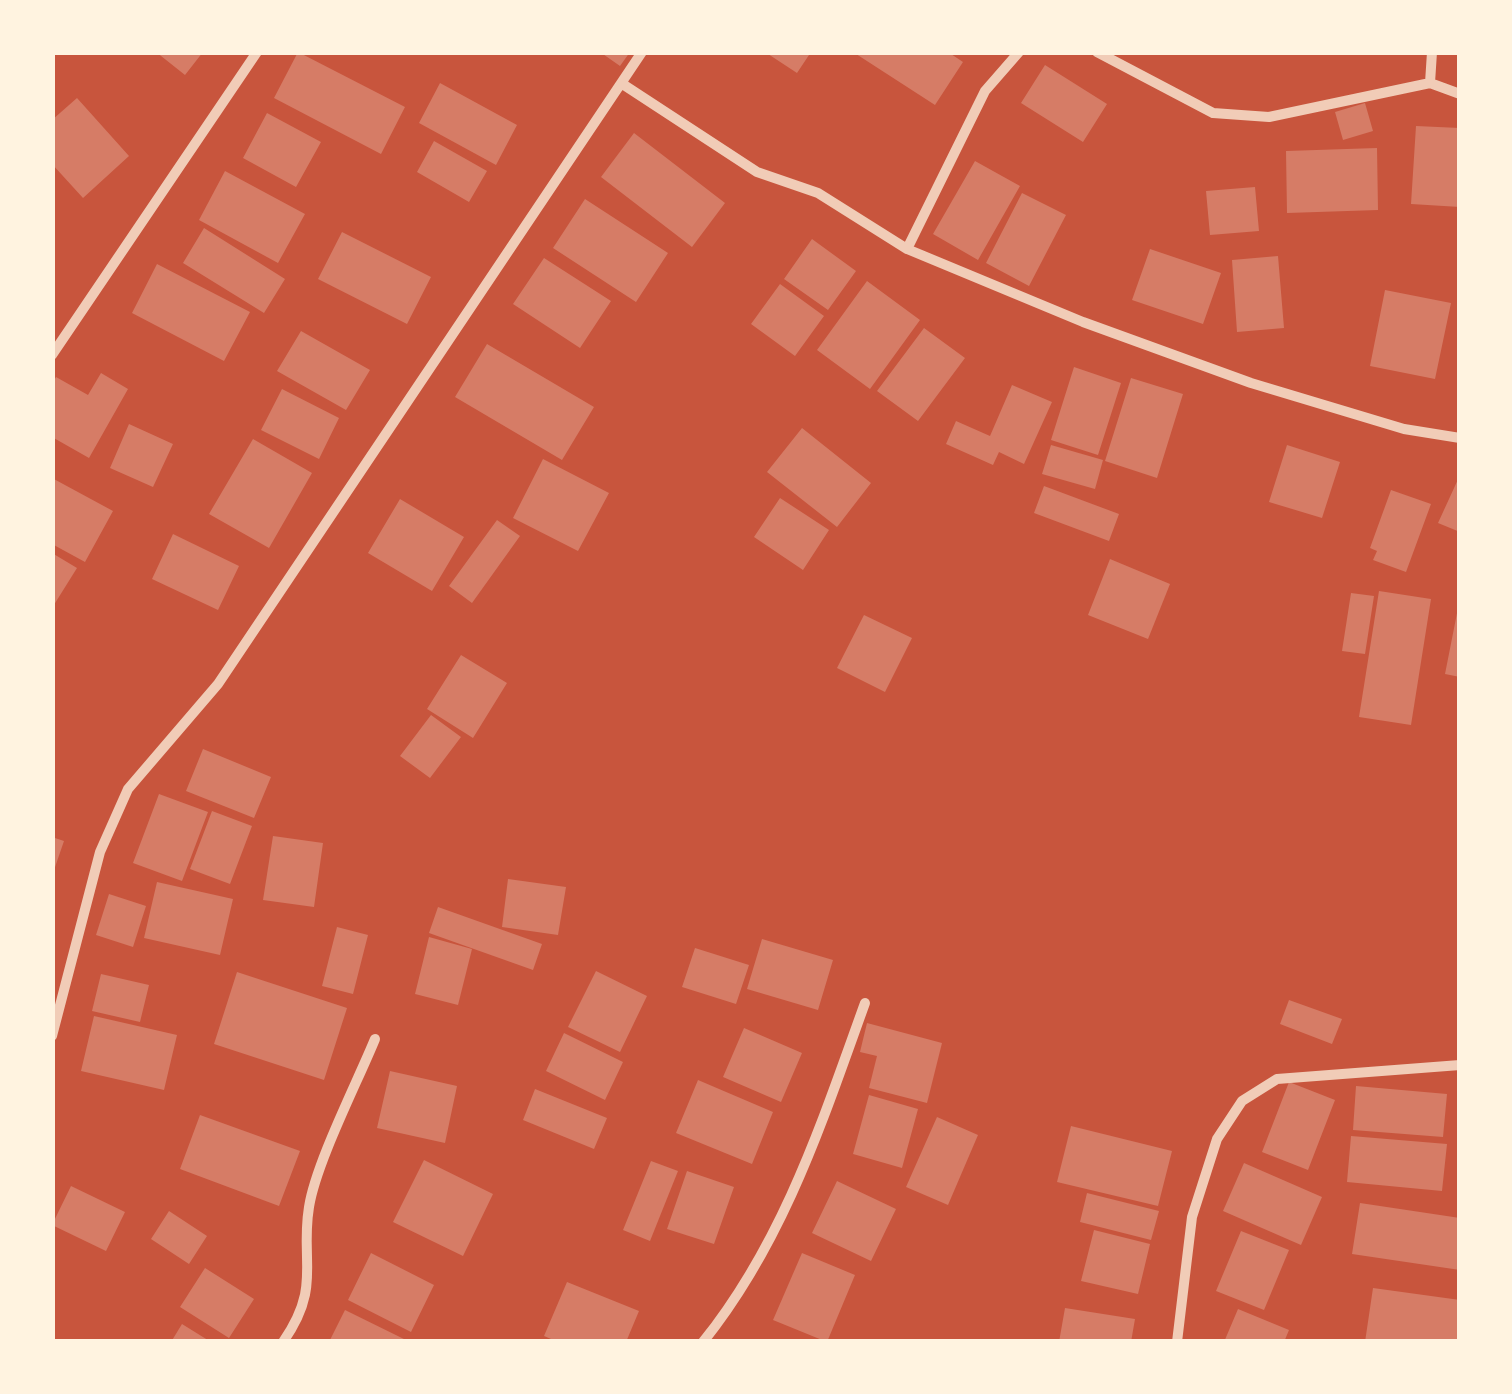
<!DOCTYPE html>
<html>
<head>
<meta charset="utf-8">
<style>
  body { margin:0 }
  #map { position:relative; width:1512px; height:1394px; overflow:hidden; background:#c8553d; font-family:"Noto Sans",sans-serif }
  canvas { display:block }
  .frame { position:absolute; inset:0; border:55px solid #fff3e0; pointer-events:none }
</style>
</head>
<body>
<div id="map">
<canvas width="1512" height="1394"></canvas>
<div class="frame"></div>
</div>
<script>
const c = document.querySelector('canvas').getContext('2d');
c.lineJoin = 'round';
function paint(path, color) { c.fillStyle = color; c.fill(path, 'evenodd'); }
function strokePath(path, color, width, dash) { c.strokeStyle = color; c.lineWidth = width; c.lineCap = dash ? 'butt' : 'round'; c.setLineDash(dash || []); c.stroke(path); }
const building = new Path2D(`
  M156,52H203L185,75Z
  M298,52L405,107L381,154L274,98Z
  M600,52H630L620,66Z
  M765,52H811L797,73Z
  M853,52H948L963,62L935,105Z
  M1045,65L1107,104L1083,142L1021,103Z
  M440,83L517,125L496,165L419,123Z
  M77,98L129,156L83,198L52,164V120Z
  M1365,103L1373,131L1343,140L1335,112Z
  M267,113L321,142L296,187L243,158Z
  M1416,126L1460,128V207L1411,204Z
  M634,133L725,203L692,247L601,177Z
  M434,141L487,171L469,202L417,172Z
  M1377,148L1378,210L1287,213L1286,151Z
  M975,161L1020,186L978,260L933,234Z
  M225,171L305,214L278,263L199,220Z
  M1255,187L1259,231L1210,235L1206,191Z
  M1022,193L1066,215L1029,286L986,263Z
  M585,199L668,253L636,302L553,248Z
  M204,228L285,279L264,313L183,263Z
  M342,232L431,277L407,324L318,279Z
  M812,239L856,271L828,310L784,279Z
  M1150,249L1221,273L1203,324L1132,300Z
  M1278,256L1284,328L1237,332L1232,260Z
  M544,258L611,301L580,348L513,304Z
  M157,264L250,312L224,361L132,313Z
  M867,281L920,320L870,389L817,350Z
  M780,284L824,316L795,356L751,324Z
  M1385,290L1451,303L1435,379L1370,366Z
  M924,328L965,358L918,421L877,391Z
  M301,331L370,370L346,410L277,371Z
  M487,344L594,407L562,460L455,397Z
  M1074,367L1121,383L1098,455L1051,440Z
  M101,373L128,389L89,458L52,437V384L56,377L88,395Z
  M1131,378L1183,394L1157,478L1105,461Z
  M1012,385L1052,402L1024,464L999,452L993,465L946,444L956,421L990,436Z
  M282,389L339,418L319,459L261,430Z
  M129,424L173,444L153,487L110,468Z
  M802,428L871,483L837,527L767,472Z
  M253,439L312,473L269,548L209,514Z
  M1051,445L1103,460L1095,489L1042,474Z
  M1287,445L1340,462L1322,518L1269,502Z
  M543,459L609,493L578,551L513,518Z
  M1460,475V532L1438,523Z
  M52,478L113,511L85,562L52,544Z
  M1044,486L1119,514L1109,541L1034,513Z
  M1391,490L1431,504L1406,572L1373,560L1377,551L1370,548Z
  M780,498L829,530L803,570L754,537Z
  M400,499L464,537L432,591L368,553Z
  M497,520L520,536L472,603L449,586Z
  M173,534L239,566L218,610L152,579Z
  M52,553L77,568L52,608Z
  M1110,559L1170,584L1148,639L1088,615Z
  M1379,591L1431,599L1411,725L1359,717Z
  M1351,593L1374,596L1365,654L1342,651Z
  M1458,608L1460,609V677L1445,674Z
  M864,615L912,638L885,692L837,668Z
  M461,655L507,683L473,738L427,709Z
  M431,715L461,737L430,778L400,756Z
  M203,749L271,777L254,818L186,791Z
  M159,794L208,812L182,881L133,863Z
  M212,811L252,826L230,884L190,869Z
  M273,836L323,843L314,907L263,900Z
  M52,837L64,841L53,873H52Z
  M508,879L566,887L558,935L502,927Z
  M157,882L233,899L220,955L144,938Z
  M109,894L146,906L133,947L96,935Z
  M438,907L542,944L533,970L429,933Z
  M337,927L368,935L353,994L322,986Z
  M429,937L472,949L458,1005L415,994Z
  M762,939L833,960L818,1010L747,989Z
  M695,948L749,965L736,1004L682,987Z
  M596,971L647,996L620,1052L568,1027Z
  M237,972L347,1008L324,1080L214,1044Z
  M101,974L149,985L140,1022L92,1011Z
  M1289,1000L1342,1019L1332,1044L1280,1024Z
  M94,1016L177,1035L164,1090L81,1071Z
  M867,1023L942,1043L927,1103L869,1088L877,1056L860,1052Z
  M744,1028L802,1053L781,1102L723,1077Z
  M564,1033L623,1062L605,1100L546,1071Z
  M390,1071L457,1086L445,1143L377,1128Z
  M698,1080L773,1112L752,1164L676,1133Z
  M1289,1082L1335,1100L1308,1170L1262,1152Z
  M1356,1086L1447,1094L1443,1137L1353,1130Z
  M535,1089L607,1118L594,1149L523,1120Z
  M869,1095L918,1109L902,1168L853,1154Z
  M200,1115L300,1151L279,1206L180,1169Z
  M937,1117L978,1135L948,1205L906,1187Z
  M1071,1126L1172,1151L1158,1206L1057,1182Z
  M1351,1136L1447,1144L1442,1191L1347,1182Z
  M424,1160L493,1194L463,1256L393,1222Z
  M651,1161L678,1171L650,1241L623,1230Z
  M1244,1163L1322,1197L1301,1245L1223,1211Z
  M687,1171L734,1187L714,1244L667,1229Z
  M837,1181L896,1209L871,1261L812,1233Z
  M71,1186L125,1212L106,1251L52,1225Z
  M1087,1193L1159,1211L1151,1240L1080,1222Z
  M1360,1203L1460,1218V1270L1352,1254Z
  M169,1211L207,1236L189,1264L151,1239Z
  M1094,1230L1150,1244L1138,1294L1081,1281Z
  M1241,1231L1289,1250L1264,1310L1216,1291Z
  M371,1253L434,1285L411,1332L348,1300Z
  M802,1253L855,1275L827,1342L773,1320Z
  M205,1268L254,1299L229,1338L180,1307Z
  M567,1282L639,1311L626,1342H558L544,1336Z
  M1373,1288L1460,1300V1342H1365Z
  M1065,1308L1135,1319L1131,1342H1059Z
  M1238,1309L1289,1330L1284,1342H1224Z
  M345,1310L410,1342H329Z
  M182,1324L211,1342H171Z`);
const minor = new Path2D(`
  M1097,52L1213,113L1269,117L1430,83L1432,52
  M1430,83L1460,94
  M624,85L757,172L818,193L907,249L1083,322L1251,383L1404,429L1460,438
  M907,249L985,91L1019,52
  M52,355L257,52
  M52,1036L100,852L128,789L218,684L642,52
  M283,1342C322,1286 300,1262 309,1207C316,1163 357,1083 375,1039
  M703,1342C784,1241 822,1122 865,1003
  M1177,1342L1192,1217L1217,1139L1242,1101L1277,1079L1460,1065`);
paint(building, '#d67c66');
strokePath(minor, '#f1ccb7', 10);
</script>
</body>
</html>
